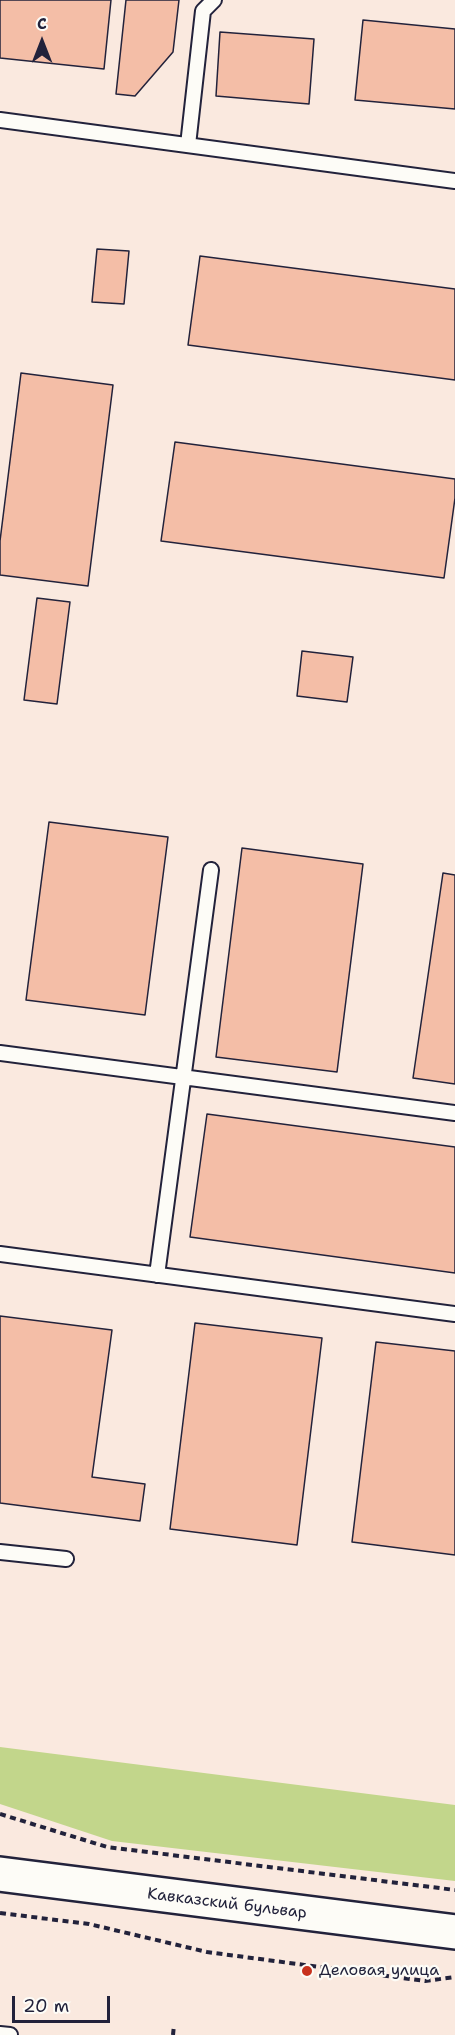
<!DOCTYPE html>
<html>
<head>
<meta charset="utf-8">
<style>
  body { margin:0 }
  #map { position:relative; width:455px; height:2035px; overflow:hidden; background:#fae9df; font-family:"Shantell Sans",sans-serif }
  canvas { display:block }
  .north { position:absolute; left:12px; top:12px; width:60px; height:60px; -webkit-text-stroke:4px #fdfcf7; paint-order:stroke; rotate:0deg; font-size:16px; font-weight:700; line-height:24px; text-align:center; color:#22223b }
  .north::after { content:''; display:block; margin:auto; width:21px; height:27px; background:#22223b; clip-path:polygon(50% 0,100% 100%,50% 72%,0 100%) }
  .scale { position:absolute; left:12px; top:1996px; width:98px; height:27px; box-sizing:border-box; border:3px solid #22223b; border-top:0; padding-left:8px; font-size:18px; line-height:21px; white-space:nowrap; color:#22223b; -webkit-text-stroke:4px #fdfcf7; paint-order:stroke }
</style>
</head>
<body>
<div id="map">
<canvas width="455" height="2035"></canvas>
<div class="north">С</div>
<div class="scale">20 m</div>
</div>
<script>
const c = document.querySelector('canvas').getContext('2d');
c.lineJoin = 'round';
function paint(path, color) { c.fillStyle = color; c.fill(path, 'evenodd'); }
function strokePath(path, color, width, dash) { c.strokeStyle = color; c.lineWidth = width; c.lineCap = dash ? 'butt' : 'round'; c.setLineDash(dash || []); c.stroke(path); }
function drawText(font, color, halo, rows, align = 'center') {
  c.font = font + ' "Shantell Sans",sans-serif'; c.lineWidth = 4.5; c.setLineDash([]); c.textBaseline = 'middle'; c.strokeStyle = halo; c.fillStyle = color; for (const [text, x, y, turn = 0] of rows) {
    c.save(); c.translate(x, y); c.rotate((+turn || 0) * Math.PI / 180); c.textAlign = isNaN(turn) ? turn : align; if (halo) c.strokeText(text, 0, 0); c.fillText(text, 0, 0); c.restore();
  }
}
const green = new Path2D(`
  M0,1747L455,1805V1881L112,1841L0,1804Z`);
const building = new Path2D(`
  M0,0H111L104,69L0,58Z
  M126,0H179L173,52L135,96L116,94Z
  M363,20L455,29V109L355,100Z
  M220,32L314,39L309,104L216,96Z
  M97,249L129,251L124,304L92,302Z
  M200,256L455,289V380L188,345Z
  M21,373L113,385L88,586L0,575V541Z
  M175,442L455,479V498L444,578L161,541Z
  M37,598L70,602L57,704L24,700Z
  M302,651L353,657L347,702L297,696Z
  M49,822L168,837L145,1015L26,1000Z
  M242,848L363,864L337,1072L216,1057Z
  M443,873L455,875V1084L413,1078Z
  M207,1114L455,1147V1273L190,1237Z
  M0,1316L112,1330L92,1477L145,1484L140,1521L0,1503Z
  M195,1323L322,1338L297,1545L170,1529Z
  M376,1342L455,1351V1555L352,1542Z`);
const path = new Path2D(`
  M0,1814L107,1847L455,1890
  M0,1913L89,1924L207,1952L425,1981L455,1977
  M173,2035L174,2025`);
const lane = new Path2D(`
  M0,120L455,181
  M188,145L203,11L214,0
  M0,1053L455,1113
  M0,1254L455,1314
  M157,1275L211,870
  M0,1552L66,1559
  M0,2034L10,2035`);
const secondary = new Path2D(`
  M0,1874L455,1932`);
const markers = [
  [307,1971,6,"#c8321e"]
];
const streetNames = [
  ["Кавказский бульвар",227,1904,7]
];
const poiNames = [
  ["Деловая улица",319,1971]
];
paint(green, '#c2d68b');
paint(building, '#f4bea7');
strokePath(building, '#22223b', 1.5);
strokePath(lane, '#22223b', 18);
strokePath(secondary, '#22223b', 38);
strokePath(path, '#22223b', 4, [6, 4.5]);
strokePath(lane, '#fdfcf7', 14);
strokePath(secondary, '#fdfcf7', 33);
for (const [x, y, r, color] of markers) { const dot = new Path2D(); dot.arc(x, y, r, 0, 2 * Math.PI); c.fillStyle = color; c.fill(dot); strokePath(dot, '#fdfcf7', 2); }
drawText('16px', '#22223b', '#fdfcf7', streetNames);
drawText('16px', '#22223b', '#fdfcf7', poiNames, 'left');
</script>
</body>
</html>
